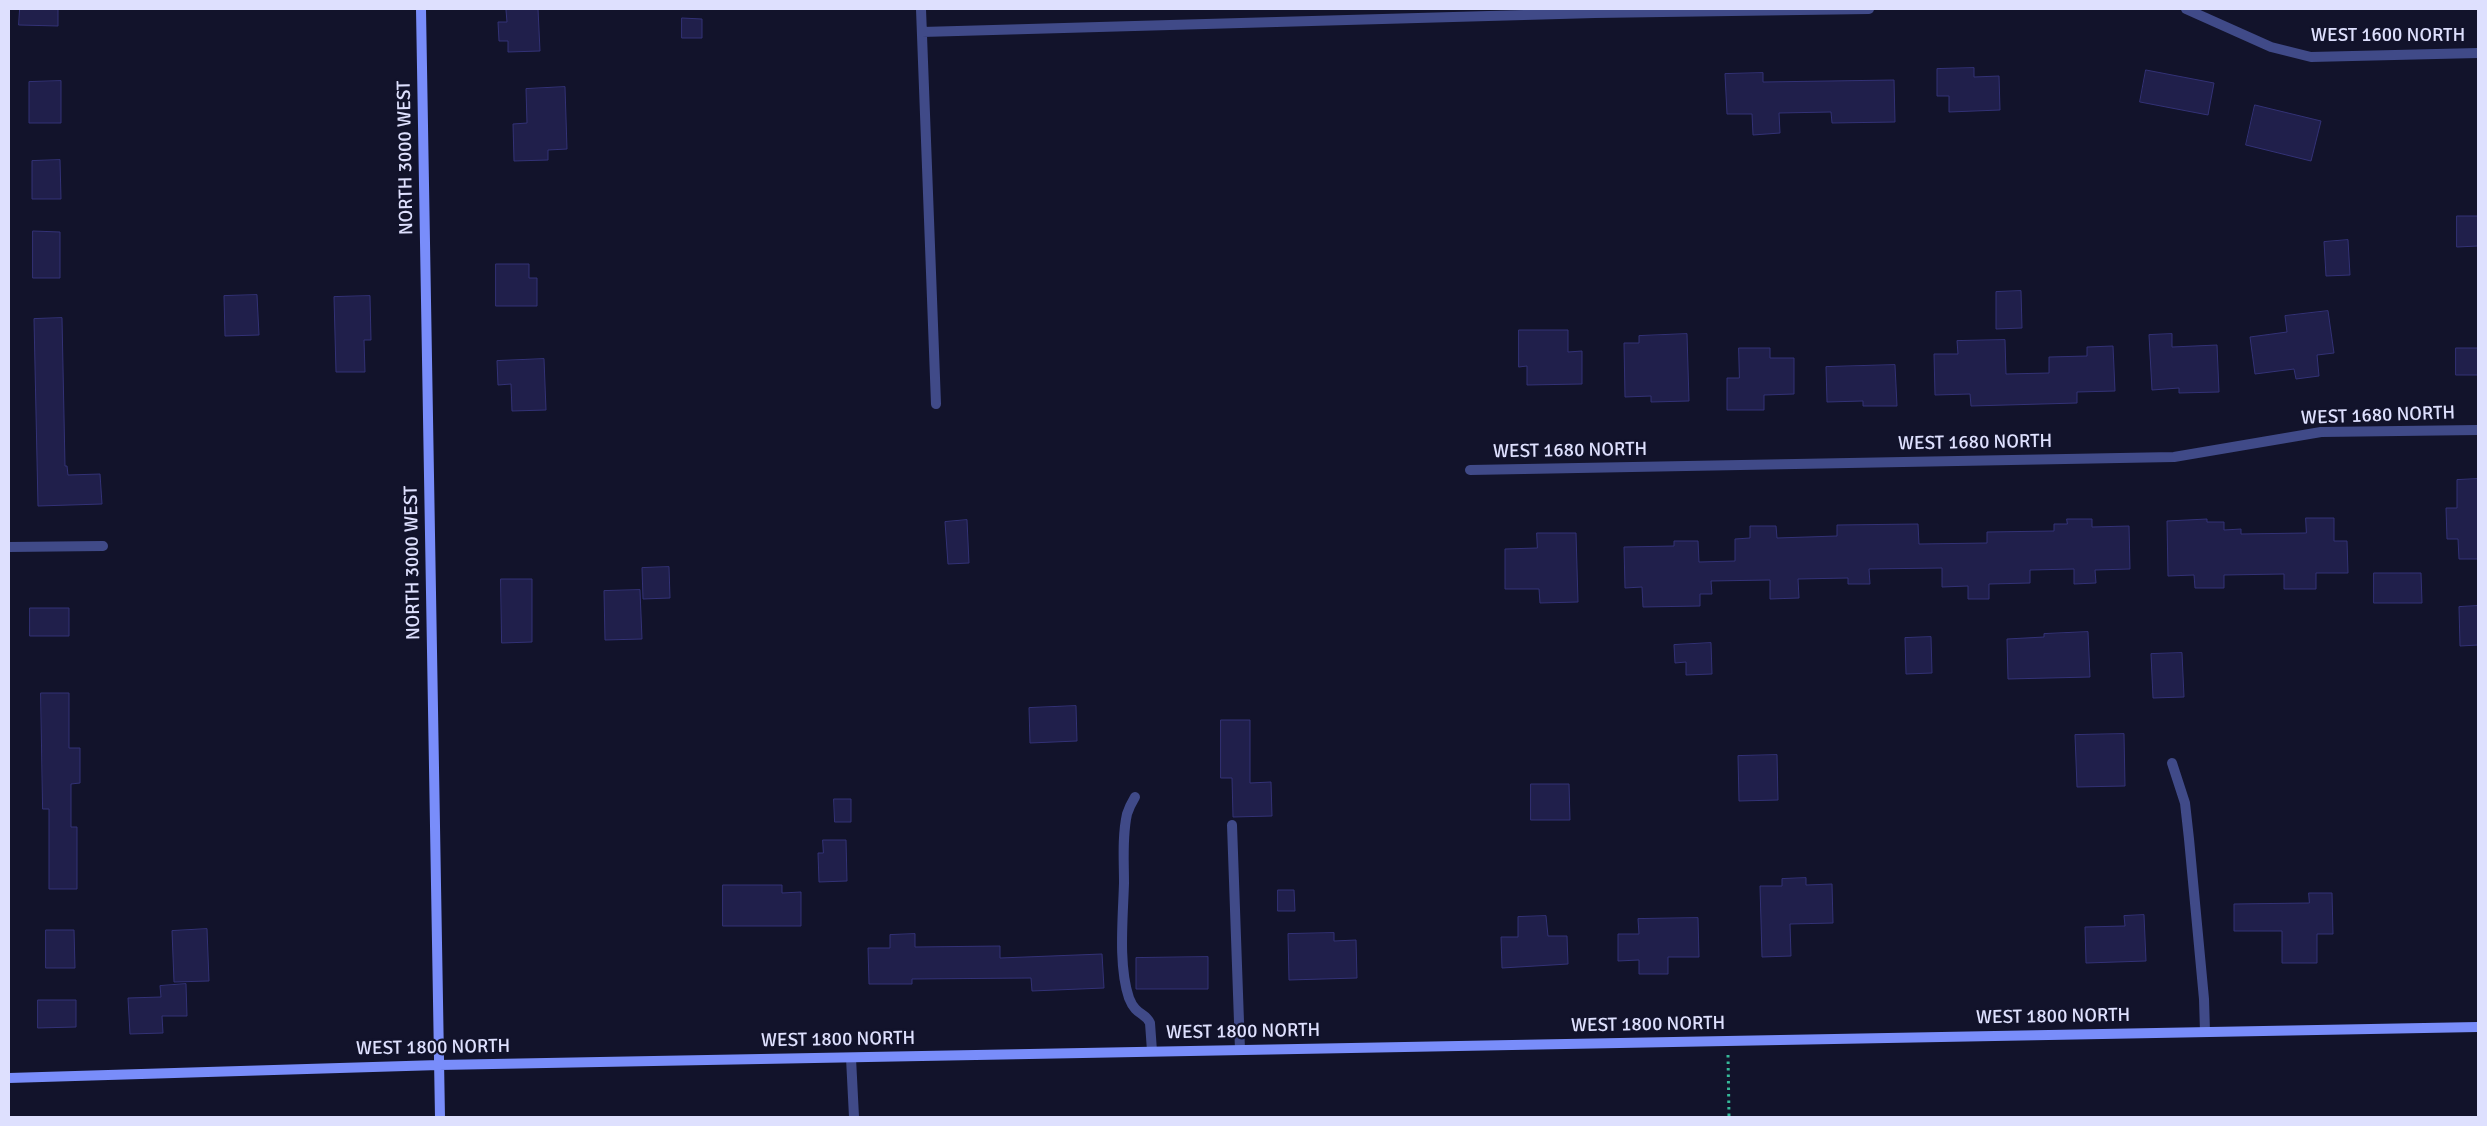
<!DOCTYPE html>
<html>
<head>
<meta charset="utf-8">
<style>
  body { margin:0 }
  #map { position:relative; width:2487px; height:1126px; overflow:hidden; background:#12132b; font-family:Signika,sans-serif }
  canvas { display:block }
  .frame { position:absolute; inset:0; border:10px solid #dee0fe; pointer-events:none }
</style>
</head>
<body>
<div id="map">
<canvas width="2487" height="1126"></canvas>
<div class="frame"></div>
</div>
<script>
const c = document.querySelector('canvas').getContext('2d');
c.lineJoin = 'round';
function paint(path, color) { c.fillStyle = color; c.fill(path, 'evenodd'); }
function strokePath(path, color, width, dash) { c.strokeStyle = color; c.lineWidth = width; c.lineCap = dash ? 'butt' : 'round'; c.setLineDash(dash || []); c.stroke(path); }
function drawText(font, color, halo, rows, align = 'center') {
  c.font = font + ' Signika,sans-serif'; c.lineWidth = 4.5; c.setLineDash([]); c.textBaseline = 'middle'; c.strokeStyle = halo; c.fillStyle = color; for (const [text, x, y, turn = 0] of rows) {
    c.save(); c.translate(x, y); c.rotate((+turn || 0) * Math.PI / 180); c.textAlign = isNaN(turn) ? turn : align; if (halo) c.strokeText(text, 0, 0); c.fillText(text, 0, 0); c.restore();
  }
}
const building = new Path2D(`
  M20,9H58V26L19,25Z
  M538,9L540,51L508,52V41H499L498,22H507L506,10Z
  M682,18L702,19V38H682Z
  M1974,68V77L1999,76L2000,110L1949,112V96H1937V69Z
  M2146,70L2214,83L2208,115L2140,102Z
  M1763,73V82L1894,80L1895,122L1832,123L1831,112L1779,113L1780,133L1753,135L1752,114H1727L1725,74Z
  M61,81V123H29V82Z
  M565,87L567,149L548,150V160L514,161L513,124L527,123L526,89Z
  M2255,105L2321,121L2311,161L2246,145Z
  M60,160L61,199H32V161Z
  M2457,216H2478V246L2457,247Z
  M33,231L60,232V278H33Z
  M2348,240L2350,275L2326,276L2324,242Z
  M496,264H529V278H537V306H496Z
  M2021,291L2022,328L1996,329V292Z
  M257,295L259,335L225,336L224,296Z
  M370,296L371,340H364L365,372H336L334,297Z
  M2328,311L2334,353L2317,355L2319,376L2296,379L2294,369L2255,374L2250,337L2287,332L2285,316Z
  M62,318L65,466H67L68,475L100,474L102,504L38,506L34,319Z
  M1519,330H1568V352L1582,351V384L1527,385V366L1519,367Z
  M1687,334L1689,401L1651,402V396L1625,397L1624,343H1639V336Z
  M2172,334V347L2217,345L2219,392L2179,393V388L2152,390L2149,335Z
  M2005,340L2006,374L2049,373V357L2087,356V347L2113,346L2115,391L2077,392V403L1971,406L1970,394L1935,395L1934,354H1958L1957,341Z
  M1739,348H1770V358H1794V394L1764,395V410H1727V378H1739Z
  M2456,348H2478V375H2456Z
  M544,359L546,410L512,411L511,384L498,385L497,361Z
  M1895,365L1897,406H1863V401L1827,402L1826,367Z
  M2478,479V559H2459L2458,539H2447L2446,508H2457V480Z
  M2306,518H2334V541H2347L2348,573H2316V589H2284V574L2224,575V588H2195L2194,575L2168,576L2167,521L2207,519V522H2224V530L2241,529V534L2306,533Z
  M2067,519H2092V527L2129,526L2130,569L2095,570L2096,583L2074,584V569L2030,570V583L1989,584V599H1968V586L1942,587V568L1869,569L1870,584H1848V578L1798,579L1799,598L1770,599V580L1711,581L1712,594H1700V606L1643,607L1642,587L1625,588L1624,547L1674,546V541H1698L1699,562L1735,561V539L1750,538V526H1776L1777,538L1837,536V525L1918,524L1919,544L1987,543V532L2054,531V524H2067Z
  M967,520L969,563L948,564L945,522Z
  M1537,533H1576L1578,602L1540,603L1539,589H1505V549L1537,548Z
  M669,567L670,598L643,599L642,568Z
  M2374,573H2421L2422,603H2374Z
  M501,579H532V642L502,643Z
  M640,590L642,639L605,640L604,591Z
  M2478,606V645L2460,646L2459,607Z
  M30,608H69V636H30Z
  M2088,632L2090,677L2008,679L2007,639L2044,637V634Z
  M1931,637L1932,673L1906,674L1905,638Z
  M1711,643L1712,674L1686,675V662L1675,663L1674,645Z
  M2182,653L2184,697L2153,698L2151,654Z
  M41,693H69V748H80V783L71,784V827H77V889H49V809H43Z
  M1076,706L1077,741L1030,743L1029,708Z
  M1221,720H1250V783L1271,782L1272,816L1233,817L1232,778H1221Z
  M2124,734L2125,786L2077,787L2075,735Z
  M1777,755L1778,800L1739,801L1738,756Z
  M1531,784H1569L1570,820H1531Z
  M834,799H851V822H835Z
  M823,840H846L847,881L819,882L818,853H823Z
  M1806,878V885L1832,884L1833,923L1790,924L1791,956L1762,957L1760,886H1782V879Z
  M723,885H782V893L801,892V926H723Z
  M1278,890H1294L1295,911H1278Z
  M2309,893H2332L2333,934H2317V963H2282V931H2234V904L2309,903Z
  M2144,915L2146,961L2086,963L2085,927L2125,926L2124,916Z
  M1546,916L1548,936H1567L1568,964L1502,968L1501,937H1518V917Z
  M1698,918L1699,957H1668V974H1639V960L1618,961V934H1639L1638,919Z
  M207,929L209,981L174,982L172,931Z
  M46,930H74L75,968H46Z
  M1334,933V941L1356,940L1357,978L1289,980L1288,934Z
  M915,934V947L1000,946V958L1102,954L1104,988L1032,991L1031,978L912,979V984H869L868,948H890V935Z
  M1208,957V989H1136V958Z
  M186,984L187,1016H162L163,1033L130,1034L128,998L161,997L160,986Z
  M38,1000H76V1027L38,1028Z`);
const path = new Path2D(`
  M1728,1055L1729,1117`);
const service = new Path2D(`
  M2172,763L2185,803L2189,839L2204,999L2205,1032
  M1135,797C1132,802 1129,808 1127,814C1122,837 1124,860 1124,883C1123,918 1118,965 1129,998C1136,1016 1145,1012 1150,1023L1152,1051
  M1232,825L1240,1050
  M851,1058L854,1117`);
const minor = new Path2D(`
  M921,9L936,404
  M2186,9L2271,47L2311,57L2478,53
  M922,32L1595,13L1869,9
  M1470,470L2174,457L2321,432L2478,430
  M9,547L103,546`);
const secondary = new Path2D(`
  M421,9L440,1117
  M9,1078L439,1065L2478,1027`);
const streetNames = [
  ["WEST 1600 NORTH",2388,36],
  ["NORTH 3000 WEST",406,158,-91],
  ["WEST 1680 NORTH",2378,416,-2],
  ["WEST 1680 NORTH",1975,443,-1],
  ["WEST 1680 NORTH",1570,451,-1],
  ["NORTH 3000 WEST",413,563,-91],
  ["WEST 1800 NORTH",2053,1017,-1],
  ["WEST 1800 NORTH",1648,1025,-1],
  ["WEST 1800 NORTH",1243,1032,-1],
  ["WEST 1800 NORTH",838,1040,-1],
  ["WEST 1800 NORTH",433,1048,-1]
];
paint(building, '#201f4b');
strokePath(building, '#333276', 1);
strokePath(path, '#36b999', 3, [2.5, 4]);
strokePath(service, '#404a88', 10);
strokePath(minor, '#404a88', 10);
strokePath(secondary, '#798dfa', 10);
drawText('19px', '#dee0fe', '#12132b', streetNames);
</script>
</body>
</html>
